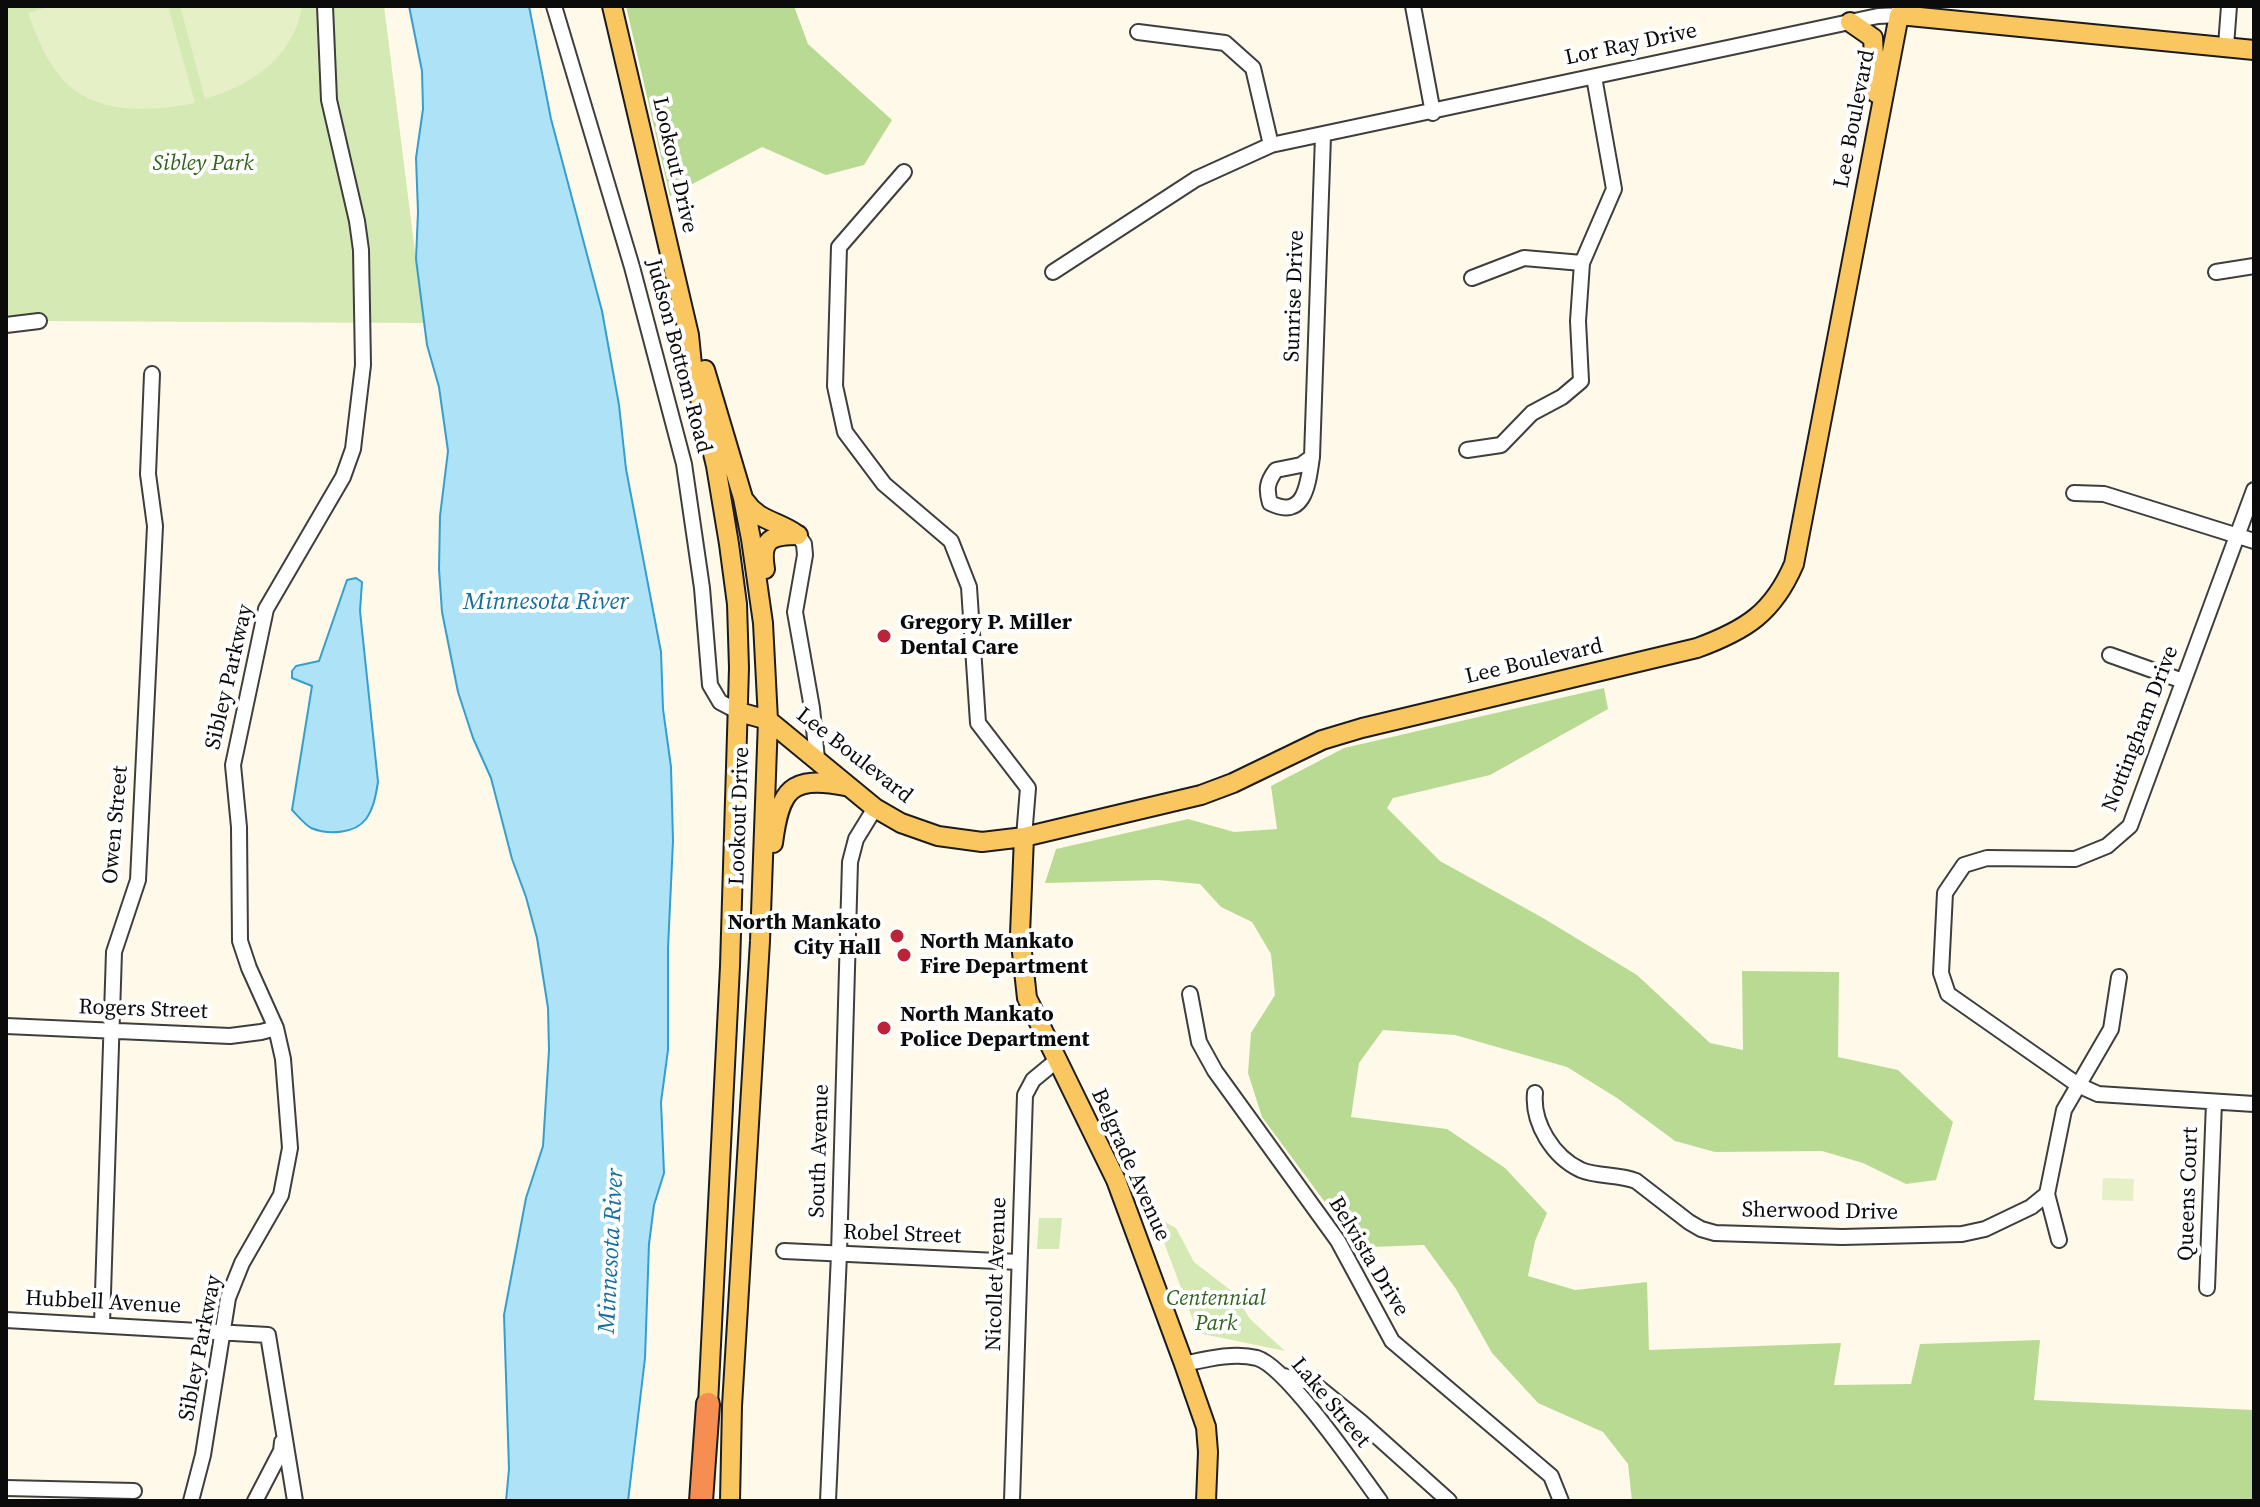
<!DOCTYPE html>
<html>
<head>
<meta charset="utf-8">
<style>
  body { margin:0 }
  #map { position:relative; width:2260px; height:1507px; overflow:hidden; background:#fff9ea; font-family:"Source Serif 4",serif }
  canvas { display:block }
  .frame { position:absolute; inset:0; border:8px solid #0b0b0b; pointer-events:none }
</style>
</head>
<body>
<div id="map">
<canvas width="2260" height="1507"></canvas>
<div class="frame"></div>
</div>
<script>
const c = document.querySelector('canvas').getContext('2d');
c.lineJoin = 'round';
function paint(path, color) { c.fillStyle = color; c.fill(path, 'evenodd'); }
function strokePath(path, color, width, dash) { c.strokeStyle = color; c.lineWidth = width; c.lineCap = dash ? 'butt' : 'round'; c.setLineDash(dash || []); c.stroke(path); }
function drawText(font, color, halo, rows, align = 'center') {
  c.font = font + ' "Source Serif 4",serif'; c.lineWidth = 8; c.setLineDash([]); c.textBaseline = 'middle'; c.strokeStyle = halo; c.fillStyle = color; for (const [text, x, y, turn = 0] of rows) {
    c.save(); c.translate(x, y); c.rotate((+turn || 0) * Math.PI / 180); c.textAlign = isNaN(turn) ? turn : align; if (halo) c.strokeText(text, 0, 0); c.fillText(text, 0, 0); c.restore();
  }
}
const green = new Path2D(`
  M6,6H384L424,323L39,321L6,326Z
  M1154,1216L1176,1228L1194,1262L1233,1292L1250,1319L1285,1351L1198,1333Z
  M1039,1218H1062L1059,1249H1037Z`);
const forest = new Path2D(`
  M626,6H794L808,44L892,120L864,165L826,175L762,147L670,196Z
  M1604,688L1608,709L1490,775L1393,798L1387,808L1440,861L1543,918L1637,975L1710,1043L1743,1050L1742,971L1839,972L1838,1057L1898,1070L1953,1122L1936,1180L1906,1184L1863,1163L1822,1151L1715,1152L1675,1141L1617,1098L1567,1067L1455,1035L1383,1030L1359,1063L1351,1117L1447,1129L1505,1168L1547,1213L1535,1241L1528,1276L1575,1290L1647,1282L1649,1350L1841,1343L1834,1385L1911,1384L1920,1344L2040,1340L2034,1400L2254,1410V1501H1632L1628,1464L1603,1432L1538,1403L1492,1353L1456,1289L1424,1245L1371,1247L1330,1209L1262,1117L1248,1073L1251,1033L1275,995L1271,954L1252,922L1221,907L1200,884L1158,880L1045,883L1056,849L1188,819L1234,832L1277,829L1271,786L1344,748Z`);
const pitch = new Path2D(`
  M51,6H168L195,103C149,112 90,116 58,74C44,56 36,35 28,13Z
  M180,6H302C295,56 251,86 205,99Z
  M2103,1178L2134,1179L2133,1201L2102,1200Z`);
const water = new Path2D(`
  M409,6H529L551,119L602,311L619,405L626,469L661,652L663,709L671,767L673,841L668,948V1050L661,1102L664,1173L654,1205L649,1244L645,1358L628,1501H506L509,1469L504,1315L526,1198L543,1146L549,1050L548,1008L537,938L526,897L512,859L491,778L473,738L458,692L442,612L439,569L440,516L448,451L439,387L427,345L416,259L418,212L416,158L423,109L422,71Z
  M356,578L362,582L360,611L378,782C376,794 374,808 366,819C355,834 328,835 311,828C304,824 298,816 292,810L312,686L292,678V671L296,666L319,661L347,580Z`);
const minor = new Path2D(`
  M554,6L632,267L684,464L702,588L710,685L720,702L739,712
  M1413,6L1433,113
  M1138,32L1225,43L1253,68L1271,145
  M2226,46L2229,6
  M904,172L839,247L835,386L845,432L884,484L951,541L969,587L978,723L1028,788L1024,837
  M1053,272L1196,179L1271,145L1878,16L1899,15V6
  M2216,272L2254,266
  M1472,278L1524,258L1582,263
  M6,325L39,321
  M1467,450L1501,445L1532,413L1562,397L1581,381L1578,321L1582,263L1614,189L1594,77
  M1312,457C1308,484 1305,520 1270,503C1266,489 1267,482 1276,470L1301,465L1312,457L1323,136
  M2254,490L2130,826L2107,846L2075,859L1987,858L1964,865L1945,893L1941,973L1948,994L2078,1085L2098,1094L2254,1104
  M2074,493L2104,494L2254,541
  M798,535L804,544L805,555L795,612L812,708L817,759
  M2110,655L2183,681
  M1190,994L1199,1042L1215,1071L1338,1241L1392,1341L1551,1476L1561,1501
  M6,1026L230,1036L261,1032L276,1028
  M1535,1093C1532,1123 1553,1157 1581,1170C1598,1177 1619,1174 1636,1181L1689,1222L1701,1229L1715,1233L1842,1237L1962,1234L1985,1229L2031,1207L2047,1194L2064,1110L2111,1029L2119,977
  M2047,1194L2059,1240
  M784,1251L1019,1262
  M2207,1288L2214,1102
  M6,1320L268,1335L295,1501
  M102,1324L114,952L138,880L155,526L148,474L152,374
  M1184,1364C1207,1359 1234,1352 1257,1358C1287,1367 1358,1471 1380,1501
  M1284,1376L1313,1383L1361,1422L1449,1501
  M6,1488L134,1491
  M191,1501L203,1455L228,1298L242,1263L281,1195L290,1148L283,1059L276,1028L249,968L240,941L239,827L233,765L266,609L343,477L353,449L363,365L361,250L357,221L329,100L325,6
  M255,1501L281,1451L282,1442
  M828,1501L839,1254L850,862L856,839L875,808
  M1012,1501L1025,1095L1033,1080L1056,1061`);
const major = new Path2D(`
  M612,6L689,335L692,365L716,466L729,544L737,604L739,668L730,966L708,1404
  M1850,22L1873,38L1876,93
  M705,370L743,498L751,539L763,623L768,720L760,941L732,1406L730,1501
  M745,501C758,521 778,521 796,534
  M765,569C760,539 771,535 798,535
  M739,712L768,720L875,808L901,823L938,836L982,842L1024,837L1201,795L1233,783L1322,740L1362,728L1697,648C1746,630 1773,613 1794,564L1899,15L2254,50
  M1024,837L1020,934L1027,998L1116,1180L1184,1364L1206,1427L1208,1452L1206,1501
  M773,843C780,789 791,775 845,786`);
const highway = new Path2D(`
  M701,1501L708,1404`);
const markers = [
  [884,636,8,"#bc2338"],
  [897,936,8,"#bc2338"],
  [904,955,8,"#bc2338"],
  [884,1028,8,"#bc2338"]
];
const streetNames = [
  ["Lor Ray Drive",1631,45,-12],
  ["Lee Boulevard",1855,119,-79],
  ["Lookout Drive",674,165,77],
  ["Sunrise Drive",1295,296,-88],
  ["Judson Bottom Road",678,356,75],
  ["Lee Boulevard",1534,662,-13],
  ["Sibley Parkway",230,677,-77],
  ["Nottingham Drive",2141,729,-69],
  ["Lee Boulevard",854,756,38],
  ["Lookout Drive",740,816,-88],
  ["Owen Street",116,825,-85],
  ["Rogers Street",143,1010,2],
  ["South Avenue",820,1151,-88],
  ["Belgrade Avenue",1130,1165,66],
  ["Queens Court",2189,1194,-88],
  ["Sherwood Drive",1820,1212,1],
  ["Robel Street",902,1235,2],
  ["Belvista Drive",1368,1257,59],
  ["Nicollet Avenue",997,1274,-88],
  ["Hubbell Avenue",103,1303,3],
  ["Sibley Parkway",201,1348,-79],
  ["Lake Street",1330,1403,50]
];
const parkNames = [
  ["Sibley Park",203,164],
  ["Centennial",1216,1299],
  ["Park",1216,1324]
];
const poiNames = [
  ["Gregory P. Miller",900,623],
  ["Dental Care",900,648],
  ["North Mankato",881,923,"right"],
  ["City Hall",881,948,"right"],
  ["North Mankato",920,942],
  ["Fire Department",920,967],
  ["North Mankato",900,1015],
  ["Police Department",900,1040]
];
const waterNames = [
  ["Minnesota River",546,603],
  ["Minnesota River",612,1251,-87]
];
paint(green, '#d4e9b4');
paint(forest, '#b9da93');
paint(pitch, '#e5f0c6');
paint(water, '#aee2f6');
strokePath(water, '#359ece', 2);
strokePath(minor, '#3e3e3e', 18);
strokePath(major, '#1c1c1c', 22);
strokePath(highway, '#1c1c1c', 26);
strokePath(minor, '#fff', 14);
strokePath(major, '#fac65f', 18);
strokePath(highway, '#f68e51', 22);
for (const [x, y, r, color] of markers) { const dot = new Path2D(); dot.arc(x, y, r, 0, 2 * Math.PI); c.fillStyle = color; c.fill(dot); strokePath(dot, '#fff', 3); }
drawText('22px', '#0b0b0b', '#fff', streetNames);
drawText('italic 22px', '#31631c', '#fff', parkNames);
drawText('bold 22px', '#0b0b0b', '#fff', poiNames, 'left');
drawText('italic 24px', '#156e9d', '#fff', waterNames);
</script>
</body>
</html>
